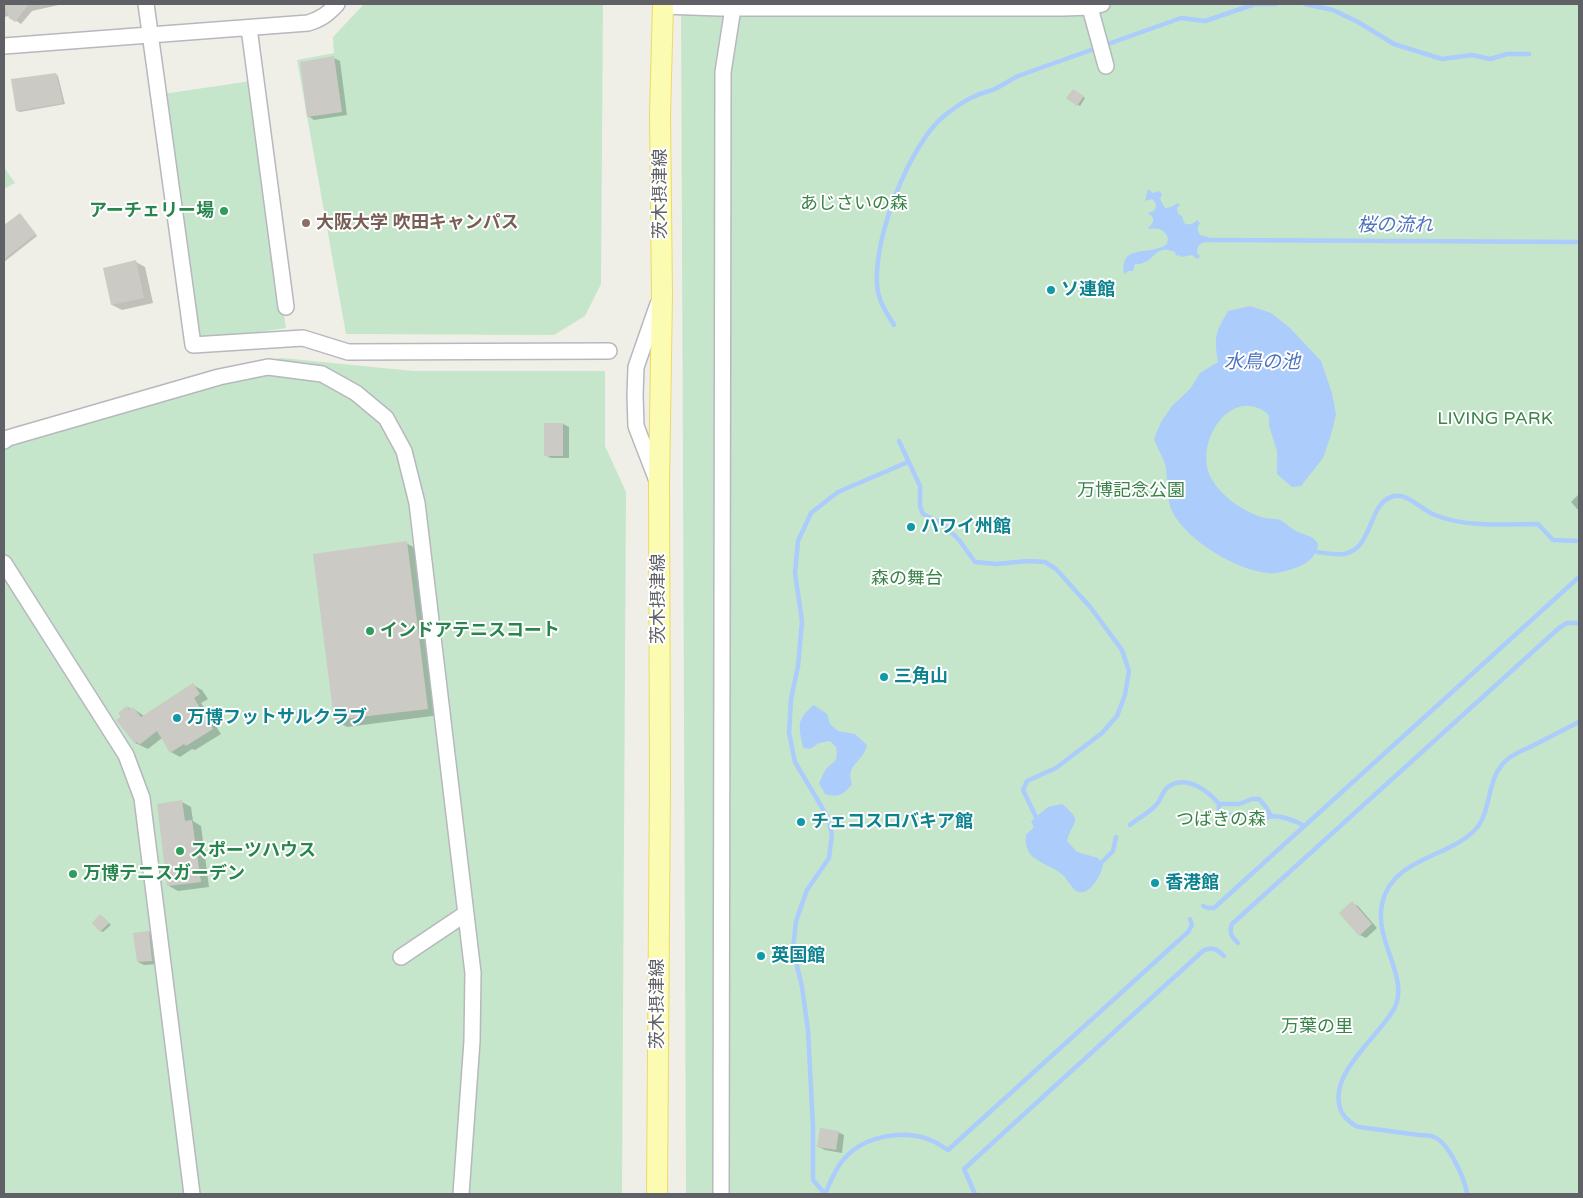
<!DOCTYPE html>
<html>
<head>
<meta charset="utf-8">
<style>
  body { margin:0 }
  #map { position:relative; width:1583px; height:1198px; overflow:hidden; background:#f0efe7; font-family:"Varela Round",sans-serif }
  canvas { display:block }
  .frame { position:absolute; inset:0; border:5px solid #5f6167; pointer-events:none }
</style>
</head>
<body>
<div id="map">
<canvas width="1583" height="1198"></canvas>
<div class="frame"></div>
</div>
<script>
const c = document.querySelector('canvas').getContext('2d');
c.lineJoin = 'round';
function paint(path, color) { c.fillStyle = color; c.fill(path, 'evenodd'); }
function strokePath(path, color, width, dash) { c.strokeStyle = color; c.lineWidth = width; c.lineCap = dash ? 'butt' : 'round'; c.setLineDash(dash || []); c.stroke(path); }
function drawText(font, color, halo, rows, align = 'center') {
  c.font = font + ' "Varela Round","Noto Sans JP",sans-serif'; c.lineWidth = 4; c.setLineDash([]); c.textBaseline = 'middle'; c.strokeStyle = halo; c.fillStyle = color; for (const [text, x, y, turn = 0] of rows) {
    c.save(); c.translate(x, y); c.rotate((+turn || 0) * Math.PI / 180); c.textAlign = isNaN(turn) ? turn : align; if (halo) c.strokeText(text, 0, 0); c.fillText(text, 0, 0); c.restore();
  }
}
const green = new Path2D(`
  M364,4H603L601,284L585,316L554,335L346,334L297,60L334,53L333,37Z
  M681,4H1579V1194H686Z
  M251,81L286,328L198,341L163,94Z
  M4,167L15,183L4,189Z
  M282,358L413,371H605V446L626,492L622,1194H4V436L224,368Z`);
const water = new Path2D(`
  M1148,189L1153,193L1159,191L1162,194L1160,199L1165,208L1171,207L1178,203L1180,205L1177,208L1178,214L1182,216L1184,223C1190,226 1193,224 1197,220L1200,223C1197,228 1197,230 1200,235L1208,237L1210,240L1208,242C1201,242 1197,245 1197,253L1200,257L1197,259L1192,255L1182,257L1179,255L1176,256L1175,252C1156,244 1155,259 1143,263C1141,264 1138,264 1135,264L1133,271H1128L1124,274C1120,242 1150,257 1167,244L1168,238C1165,230 1158,227 1150,229L1148,228C1155,222 1155,218 1148,213L1154,211C1157,206 1157,204 1152,199L1145,201Z
  M1250,306L1271,313L1289,327L1321,361L1332,393L1336,415L1330,438L1323,458L1301,486L1292,487L1277,474V451L1269,426V415C1232,382 1190,445 1213,481C1223,498 1246,513 1265,518C1270,519 1275,518 1280,520C1286,523 1290,528 1296,531C1305,536 1312,534 1318,544C1317,559 1303,566 1289,570C1283,572 1273,574 1267,573C1235,569 1188,541 1173,513C1165,498 1169,480 1165,464C1162,456 1157,447 1154,439L1161,422L1172,406L1190,389L1200,373L1218,362C1214,336 1215,334 1228,311Z
  M814,705L827,714L830,724L838,731L855,734L867,745C863,763 845,764 852,784C843,795 839,798 825,794L819,783C821,780 822,775 825,771C832,760 839,765 836,747L830,741L819,743L810,749L803,748C799,726 795,720 814,705Z
  M1062,804C1085,823 1072,820 1067,841L1077,852L1098,858L1103,865C1102,874 1090,895 1079,892C1073,891 1068,880 1063,875C1054,867 1038,863 1030,854C1026,848 1025,841 1026,835L1034,827L1031,821L1048,807Z`);
const shadow = new Path2D(`
  M4,4H63L32,11L21,24L9,16L4,17Z
  M334,58L340,61L347,115L314,120L308,116Z
  M56,74L58,76L65,104L20,112L17,111Z
  M1073,90L1085,98L1080,106L1068,98Z
  M20,215L37,236L4,262V227Z
  M136,262L145,267L153,303L122,310L112,305Z
  M563,424L569,427V458H551L545,455Z
  M1579,494V511L1571,502Z
  M406,543L419,550L440,715L347,727L335,720Z
  M193,685L202,690L208,699L201,703L221,734L195,750L192,749L180,757L171,752L162,738L148,749L135,743L123,717L128,707L132,710L134,709L144,716Z
  M182,802L191,807L193,821L201,826L209,887L178,891L169,886Z
  M1352,903L1358,906L1377,928L1366,938L1360,935Z
  M103,917L111,925L103,932L101,931Z
  M149,932L154,936L158,964L144,965L138,962Z
  M838,1132L844,1135L842,1153L825,1150L819,1147Z`);
const stream = new Path2D(`
  M1305,4L1333,10L1358,22L1394,44L1442,59L1472,55L1490,59L1507,54H1529
  M1210,240L1579,242
  M894,325C886,312 877,299 877,283C874,237 909,145 944,116C953,109 963,101 973,97C980,93 988,92 995,89C1003,85 1010,80 1018,76L1181,18L1205,21L1255,4H1276
  M899,441L920,486V506L923,514L943,524L959,540L975,562L997,564L1028,561L1045,562L1056,569L1091,608L1122,650L1129,671L1125,695L1117,716L1102,733L1056,768L1027,781L1023,790L1036,817
  M1317,552C1325,553 1336,555 1344,554C1373,549 1368,505 1391,497C1407,491 1421,510 1435,515C1468,528 1503,524 1538,524L1553,540L1579,541
  M1219,804H1239L1252,799H1259L1266,807L1271,816
  M1130,825C1138,818 1148,814 1155,806C1161,801 1162,791 1168,787C1187,774 1208,791 1219,804V813L1226,817C1240,812 1241,809 1253,822C1260,822 1263,819 1269,817C1277,814 1297,821 1304,826
  M1102,862L1113,851L1116,837
  M1203,906L1208,908H1214L1579,577
  M1238,943C1231,936 1229,933 1232,924L1559,628L1567,623H1578
  M825,1194L813,1180V1126L808,1030L802,987L793,949L796,921L807,890L829,858L832,834L827,816L795,762L789,733L791,699L798,666L802,621L795,573L798,541L811,513L838,492L908,462
  M825,1194C830,1183 835,1169 843,1160C864,1135 906,1128 935,1142C939,1144 944,1148 948,1150L1188,932L1192,925L1190,919
  M975,1194L964,1169L1204,950C1214,947 1217,949 1224,956
  M1467,1194C1465,1179 1449,1143 1434,1137C1430,1135 1424,1135 1419,1135C1404,1133 1389,1131 1374,1129C1369,1128 1361,1128 1356,1126C1352,1124 1344,1117 1342,1113C1324,1075 1380,1037 1395,1007C1409,977 1374,940 1382,904C1392,858 1445,859 1474,831C1494,811 1484,777 1509,758C1515,753 1524,750 1532,746C1548,738 1563,730 1579,722`);
const building = new Path2D(`
  M4,4H29L15,22L9,18Z
  M334,56L342,112L307,117L300,62Z
  M56,73L63,103L16,111L11,79Z
  M1073,89L1084,96L1077,106L1066,98Z
  M20,213L36,234L4,259V225Z
  M136,260L144,298L111,305L103,268Z
  M544,423H563V456H544Z
  M407,541L428,709L334,720L313,554Z
  M193,683L200,694L194,698L213,729L186,746L184,744L170,753L157,731L139,745L137,742L135,744L116,720L121,717L118,713L127,706L130,710L133,707L141,717Z
  M182,800L185,821L192,820L201,882L167,886L157,804Z
  M1352,901L1372,924L1359,936L1339,913Z
  M100,914L109,923L100,932L92,923Z
  M149,931L152,961L137,962L133,933Z
  M820,1128L839,1131L836,1150L817,1147Z`);
const minor = new Path2D(`
  M146,4L193,345L303,338L348,352L609,351
  M1089,4L1106,66
  M663,6L720,8H1064L1090,7L1102,4
  M249,28L286,307
  M4,46L308,23C321,19 328,14 337,4
  M4,441L8,438L219,377L268,367L322,374L356,393L386,418L404,451L417,503L473,973L472,1041L461,1194
  M656,478L636,426L635,395L636,367L658,304
  M4,563L126,755L142,798L192,1194
  M401,957L465,914
  M721,1194L723,72L733,8`);
const major = new Path2D(`
  M657,1194L660,782L659,484L662,295L660,115L663,4`);
const markers = [
  [224,211,5,"#2e9e5b"],
  [306,223,5,"#8d6e63"],
  [1051,290,5,"#0f9aa8"],
  [911,527,5,"#0f9aa8"],
  [370,631,5,"#2e9e5b"],
  [884,677,5,"#0f9aa8"],
  [177,718,5,"#0f9aa8"],
  [801,822,5,"#0f9aa8"],
  [180,851,5,"#2e9e5b"],
  [73,874,5,"#2e9e5b"],
  [1155,883,5,"#0f9aa8"],
  [761,956,5,"#0f9aa8"]
];
const streetNames = [
  ["茨木摂津線",661,194,-90],
  ["茨木摂津線",659,599,-90],
  ["茨木摂津線",658,1004,-90]
];
const parkNames = [
  ["あじさいの森",854,204],
  ["LIVING PARK",1495,419],
  ["万博記念公園",1131,491],
  ["森の舞台",907,579],
  ["つばきの森",1221,820],
  ["万葉の里",1317,1027]
];
const leisureNames = [
  ["アーチェリー場",214,211,"right"],
  ["インドアテニスコート",380,631],
  ["スポーツハウス",190,851],
  ["万博テニスガーデン",83,874]
];
const educationNames = [
  ["大阪大学 吹田キャンパス",316,223]
];
const cultureNames = [
  ["ソ連館",1061,290],
  ["ハワイ州館",921,527],
  ["三角山",894,677],
  ["万博フットサルクラブ",187,718],
  ["チェコスロバキア館",811,822],
  ["香港館",1165,883],
  ["英国館",771,956]
];
const waterNames = [
  ["桜の流れ",1395,226],
  ["水鳥の池",1262,363]
];
paint(green, '#c5e6cb');
paint(water, '#acccfb');
paint(shadow, '#0003');
strokePath(stream, '#acccfb', 4.5);
paint(building, '#cccac4');
strokePath(minor, '#b7b8bd', 18);
strokePath(major, '#ebdb65', 22);
strokePath(minor, '#fff', 15);
strokePath(major, '#fbfbb1', 20);
for (const [x, y, r, color] of markers) { const dot = new Path2D(); dot.arc(x, y, r, 0, 2 * Math.PI); c.fillStyle = color; c.fill(dot); strokePath(dot, '#fff', 2); }
drawText('18px', '#5f6167', '#fff', streetNames);
drawText('18px', '#398348', '#fff', parkNames);
drawText('bold 18px', '#27864d', '#fff', leisureNames, 'left');
drawText('bold 18px', '#785e54', '#fff', educationNames, 'left');
drawText('bold 18px', '#0d838f', '#fff', cultureNames, 'left');
drawText('italic 19px', '#4e73bf', '#fff', waterNames);
</script>
</body>
</html>
